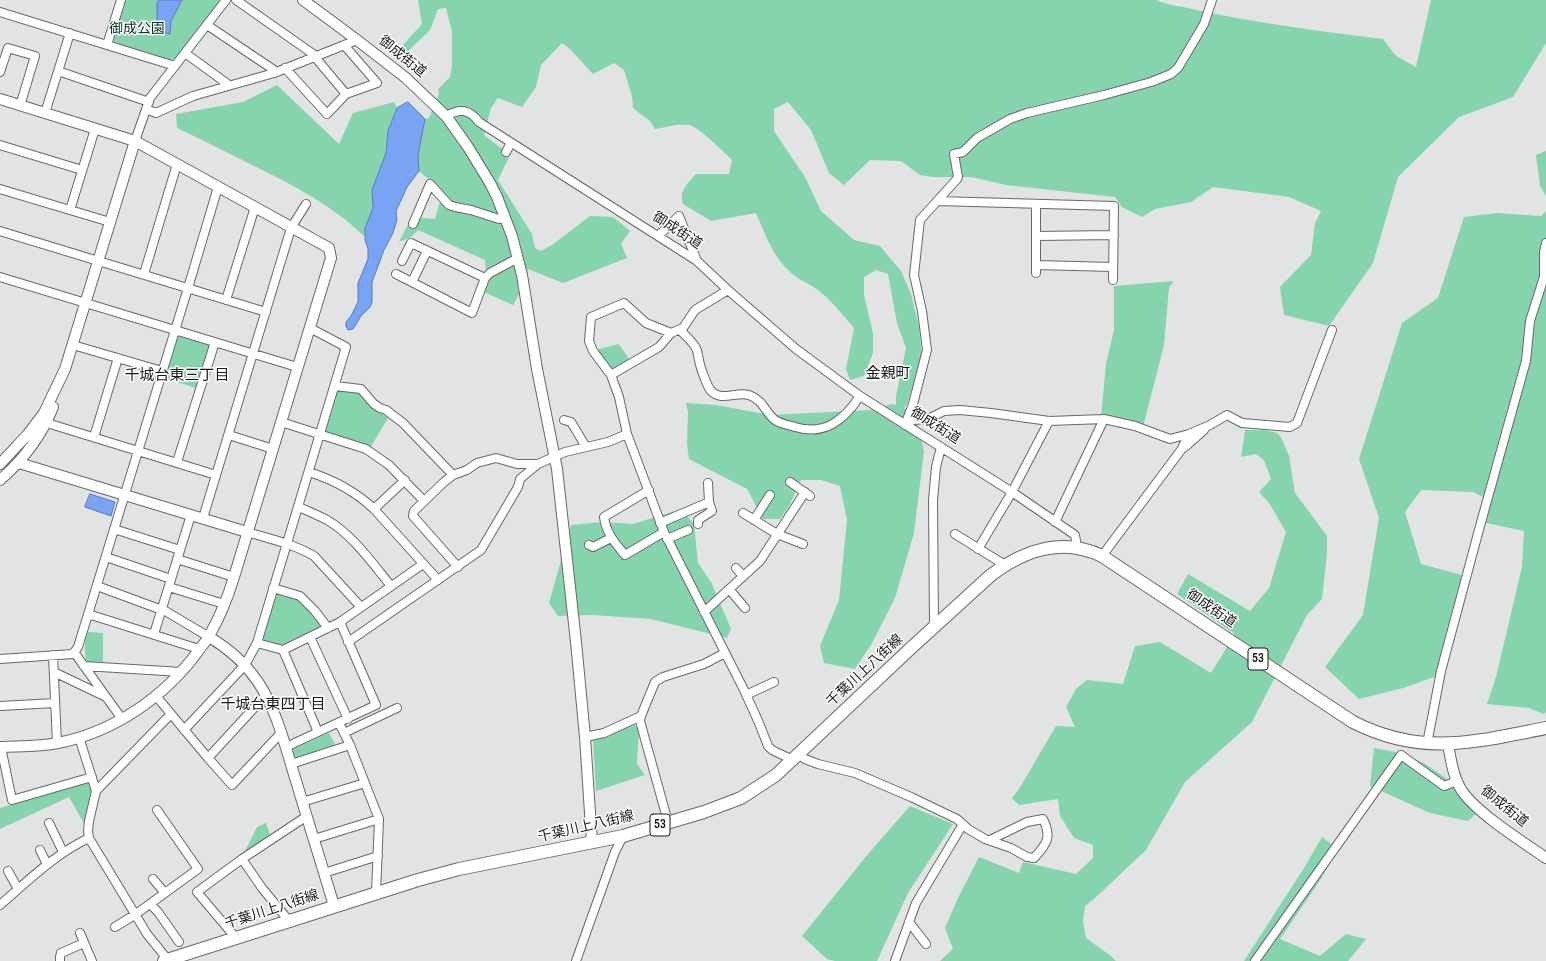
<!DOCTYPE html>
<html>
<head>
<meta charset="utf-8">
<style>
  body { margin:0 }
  canvas { display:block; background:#e1e3e5 }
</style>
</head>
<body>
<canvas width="1546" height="961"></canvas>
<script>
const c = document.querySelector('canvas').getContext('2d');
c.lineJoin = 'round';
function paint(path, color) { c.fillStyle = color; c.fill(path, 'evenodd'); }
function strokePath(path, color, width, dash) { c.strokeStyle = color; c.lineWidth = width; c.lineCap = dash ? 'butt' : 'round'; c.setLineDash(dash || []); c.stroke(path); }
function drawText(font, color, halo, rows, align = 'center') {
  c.font = font + ' "Sofia Sans Condensed","Noto Sans JP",sans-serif'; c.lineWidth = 3; c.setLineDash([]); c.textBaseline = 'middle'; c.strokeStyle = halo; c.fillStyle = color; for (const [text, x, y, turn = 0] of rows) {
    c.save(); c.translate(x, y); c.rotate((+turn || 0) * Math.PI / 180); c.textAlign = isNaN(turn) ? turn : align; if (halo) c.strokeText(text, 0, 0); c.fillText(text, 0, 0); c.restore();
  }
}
const green = new Path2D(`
  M125,0H159L157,3V30L170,34L171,21L182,0H220L175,58L170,60L114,43L113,41Z
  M418,0H1157C1165,5 1182,6 1192,9C1255,23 1319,31 1383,39L1396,56L1416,67L1431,0H1546V43L1513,97L1459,117L1398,177L1373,263L1329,326L1284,315L1280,287L1311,255L1315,223L1321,211L1289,197L1213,187L1191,202L1155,209L1142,217L1122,207L1115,197L1006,185L971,177H933L920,175L901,161L870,160L844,185L829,173L811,130L788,102L774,109V131L805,177L821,211L854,240L880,246L901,271L911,294L919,327L922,358L907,404L904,408L917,421L924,451L914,533L895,598L872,643L855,669L824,663L820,646L839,600L847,520L840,486L821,480H801L789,506L780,519H763L747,489L689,459L687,444L688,412L686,403L716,405L770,415L872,410L891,404L896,405V396L906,348L897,323L888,274L876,270L864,277V295L873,333V353L864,376L850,380L846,369L854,328C843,315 832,301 818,290C806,282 795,278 785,267C771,252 764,231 756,213L711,221L683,204C679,190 687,184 696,174H729L732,160C724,152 699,127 689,125C679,123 666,127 655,129L650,121L633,108L632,96L624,70L614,63L593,74L571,50L562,43L541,65L536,87L522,107L498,98L491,108L484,135L510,155L498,180L532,234L535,248L541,251L552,245L590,216L613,217L630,231L621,244L627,258L563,283L528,269L519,294L513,305L477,289L486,270L485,260L418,230L411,237L399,242L409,222L423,218L435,219L443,191L419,171L418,155L425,119L429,118L439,94L438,89L450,77L452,66V32L446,8L438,9L430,30L400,59L392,57L422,24Z
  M277,85L339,144L353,113L394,102L397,108L388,131L386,153L383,163L372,190L373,208L364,236C331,204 289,183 248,163C224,151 201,139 177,128L176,114L243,102Z
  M1546,151V196L1540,186L1536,155Z
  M1546,211V712L1544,714L1529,708L1487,704L1496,677L1522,567L1524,531L1486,523L1491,501L1473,492L1421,490L1405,512L1421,564L1462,575L1443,674L1403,688L1359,699L1325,667L1363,615L1379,518L1359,459L1402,323L1438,298L1464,217L1497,213L1541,216Z
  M1174,281L1169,288L1164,345L1143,427L1101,417L1106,364L1114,330V286Z
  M179,334L209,343L210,349L196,388L164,378L177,335Z
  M619,344L631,362L611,373L595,350Z
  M338,389L360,392L373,408L388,418L369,450L327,433L325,429Z
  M1245,430H1264L1277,433L1281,437L1289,456L1295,493L1327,536V553L1322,599L1307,615L1252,722L1185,782L1146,850L1095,898L1085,906L1083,921L1086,938L1111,956L1116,961H940L953,949L945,928L958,898L979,857L1019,873L1023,862L1076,874L1093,858V845L1074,838L1060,816L1058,799L1019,805L1012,798L1019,789L1056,726L1075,727L1066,707L1076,689L1087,680L1123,684L1135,646L1160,642L1211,673L1235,634L1177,594L1188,574L1250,611L1269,588L1286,532L1269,503L1259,492L1271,479L1264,460L1256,454L1241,457Z
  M681,509L694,524L698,563L711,582L731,629L727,638L651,619L593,615L558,616L549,603L571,525L603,522L633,524Z
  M279,593L298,599L305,606L321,624L320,627L280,646L265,642L262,637L276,594Z
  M88,632L103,633V662L100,664L87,663C84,654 84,640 88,632Z
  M633,723L639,730L637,764L645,775L596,791L593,739Z
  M329,733L337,748L293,759L291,752L292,750Z
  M1374,748L1395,752L1424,763L1476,799L1478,812L1468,821L1430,813L1370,786Z
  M87,781L90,783L93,793L85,825L69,797L0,829V808Z
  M910,806L953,824L908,893L877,961H835L827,959L802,936L868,854Z
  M266,823L271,838L242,857L257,827Z
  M1322,837L1338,849L1319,882L1280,939L1320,956L1346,934L1366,939L1348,961H1244L1304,868Z`);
const water = new Path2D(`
  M159,0H182L171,21L170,34L157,31V3Z
  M408,102L425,119L418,155L419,171L407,187L396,211L397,220L393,233L384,250L372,282V302L370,307L361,316L353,329L348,330L346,326V322L351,316L358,302V283L368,259V249L365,240V228L373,208L372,190L386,153L388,131L397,108Z
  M90,494L115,502L111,516L85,507Z`);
const minor = new Path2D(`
  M236,0L316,56
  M0,12L175,66
  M207,25L277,72
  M107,45L121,0
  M185,53L229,85
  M314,56L346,94
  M285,68L327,114L346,94L377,83L344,45
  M58,71L149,102
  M0,72L8,48L35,56L20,106
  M146,109L156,113L193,96L274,73L357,40
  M45,113L70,33
  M446,116C460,108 469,109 479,122L697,261L728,290L796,349L860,396L1012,492L1075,535L1077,547
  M135,141L150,98L226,0
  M0,145L82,170
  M506,152L511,143
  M0,189L110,222
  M938,201L1114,206L1113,280
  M1036,204V273
  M70,210L95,129
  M413,224L430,184L449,205L455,207L471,210L499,219L505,217
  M0,231L266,312
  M658,236L679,216L697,261
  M1036,236L1114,235
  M402,261L411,243L485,278
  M1036,265L1113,267
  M144,274L177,164
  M396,274L472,313L485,278L490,273L518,258
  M0,277L297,367
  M412,282L427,251
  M226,300L255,207
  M680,330C686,336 692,341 696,348C698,352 698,356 699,360C700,367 707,386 711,391C722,402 736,391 749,395C763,400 765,412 775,420C781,424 788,425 795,427C825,436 844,420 860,396
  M671,333L646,323L624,303L591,317L589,341L593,351L611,375L619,397L627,434L664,532L744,690L759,723L768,746L772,750L793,760
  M73,345L162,371
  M611,375L659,347L671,333L683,328L695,310L728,290
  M335,386L361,389L374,404L380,408L386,410L403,423L453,475
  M564,420L571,422L586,447
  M281,422L366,449L389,465L424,501
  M47,423L216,475
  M905,425L913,404L927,350L922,311L914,275L920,220L957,179L958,177L954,154L963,152L977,138L1010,119L1027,113L1104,95L1151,82L1171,74L1178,68L1204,24L1212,0
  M905,425L913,420L928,419L944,411L960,410L991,413L1049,421L1104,419L1135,426L1170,439L1189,434
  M229,435L273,449
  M94,437L118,358
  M1185,447L1204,430
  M177,462L215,342
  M309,472C334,480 355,491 374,509L438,580
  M790,482L810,496
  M649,490L604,517C606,533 615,543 625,555L664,532
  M299,507C308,511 318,515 327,520C352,534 373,564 391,586
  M374,509L405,480
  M743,513L777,534L803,544
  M203,518L291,228L306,204
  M754,520L770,495
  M1055,522L1104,419
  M660,523L709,502
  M698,524V520L712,511L709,502L708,483
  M114,529L180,550
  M247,532C270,539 294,544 314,556L361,607
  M955,534L1005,565
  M667,539L688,530
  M589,545L593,547L611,538
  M978,549L1012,492L1049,421
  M1102,556L1181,450L1189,434L1210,425L1227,415L1242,423L1290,427L1297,423L1332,330
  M106,557L171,579
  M177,559L234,577
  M458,567L413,516L414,511L444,482L453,475L467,470L477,463L496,458L517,464H538
  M736,568L743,576
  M97,586L162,610
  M169,587L224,604
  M273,588L300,596L315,611L328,628
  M729,589L745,608
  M162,609L209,637
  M704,612L760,561L805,492
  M88,614L199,649
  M934,627L933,500L936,467L941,447
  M154,634L191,515
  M310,637L348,719
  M348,642L481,550L518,487L520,479L538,464L565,452L608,442L627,434
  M257,643L283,650L340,622L423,564
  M283,650L318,732
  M74,652L122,719
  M53,655L57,743
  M0,659L73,654L78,647L188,288L218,187
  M84,666L181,672
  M54,672L106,697
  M746,695L774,682
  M156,696L208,758L232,785L281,733
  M0,706L55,703
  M641,716L640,721L668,822
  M339,723L350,745L379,819L376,893
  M184,730L245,665L257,643L346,347L310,328
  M344,733L397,708
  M79,737L96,791L89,821L88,831L89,838L147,934L168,960
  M585,737L604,733L641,716L655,682L663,677L704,664L725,653
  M1427,744L1441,671L1480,526L1526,361L1530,321L1544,277V252L1546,243
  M1,747L12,800L92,777
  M286,747L376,705L340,622
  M799,755L805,759L818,764L855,773L911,797L957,819L968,829L985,839L1011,848L1027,857L1034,858C1047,844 1052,837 1043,819L1027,822L990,840
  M208,758L265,696
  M291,764L350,745
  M96,791L171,714
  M302,802L365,783
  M49,823L63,852
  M314,839L379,819
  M40,850L47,864
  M242,859L262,888L289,921
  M8,871L18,889
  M324,873L378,856
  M153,879L165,893
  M150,904L158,912L179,942
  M0,905C29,880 55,854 89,838
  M909,922L926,944
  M115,927L136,914L198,869L157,810
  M80,933L92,961
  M236,938L197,892L242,859L307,816
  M60,961V957L61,953L84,943
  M576,961L615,852L623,836
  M895,961L916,903L963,824
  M1255,961L1401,755L1444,786L1457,781`);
const tertiary = new Path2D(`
  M303,0L357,40L406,78L446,116L468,147L490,183L497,197L512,236L522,275L537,369L557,469L576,642L585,737L592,843
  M0,99L135,141L329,248L331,258L234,577C228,597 220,617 209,636C207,641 202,645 199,650C165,697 114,732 58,743C39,747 19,746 0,747
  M19,463L247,532
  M0,464L28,434L44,413L65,369L135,141
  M0,480C23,460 42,435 53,407
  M209,637C228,648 245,663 258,682C278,712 286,750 297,784C309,825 322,865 334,906
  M1448,744C1451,760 1453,777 1462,791C1478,814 1523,842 1546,858`);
const primary = new Path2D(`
  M164,961L418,880L459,869L623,836L704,812L741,798L776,775L911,648L991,575C1024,550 1063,537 1102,556L1353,722C1422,757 1474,742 1546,728`);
const shields = [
  [1258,659,20],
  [660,825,20]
];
const shieldNames = [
  ["53",1258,659],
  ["53",660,825]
];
const parkNames = [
  ["御成公園",137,29]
];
const streetNames = [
  ["御成街道",402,57,39],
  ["御成街道",677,231,33],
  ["御成街道",935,426,32],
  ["御成街道",1211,609,34],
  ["千葉川上八街線",865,671,-43],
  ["御成街道",1504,807,39],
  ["千葉川上八街線",586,827,-13],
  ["千葉川上八街線",272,910,-18]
];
const neighbourhoodNames = [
  ["金親町",888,374],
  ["千城台東三丁目",177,376],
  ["千城台東四丁目",273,705]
];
paint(green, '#85d4ae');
paint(water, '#79a3f4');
strokePath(water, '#5c7ab3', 1);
strokePath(minor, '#666869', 10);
strokePath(tertiary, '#666869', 12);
strokePath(primary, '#666869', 14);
strokePath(minor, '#fff', 8);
strokePath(tertiary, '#fff', 10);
strokePath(primary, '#fff', 12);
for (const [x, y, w] of shields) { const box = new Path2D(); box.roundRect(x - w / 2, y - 11, w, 22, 3); c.fillStyle = '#fff'; c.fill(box); strokePath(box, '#19191a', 1); }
drawText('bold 13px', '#19191a', null, shieldNames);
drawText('14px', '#00321f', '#fff', parkNames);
drawText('14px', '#19191a', '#fff', streetNames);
drawText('15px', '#19191a', '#fff', neighbourhoodNames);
</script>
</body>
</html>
